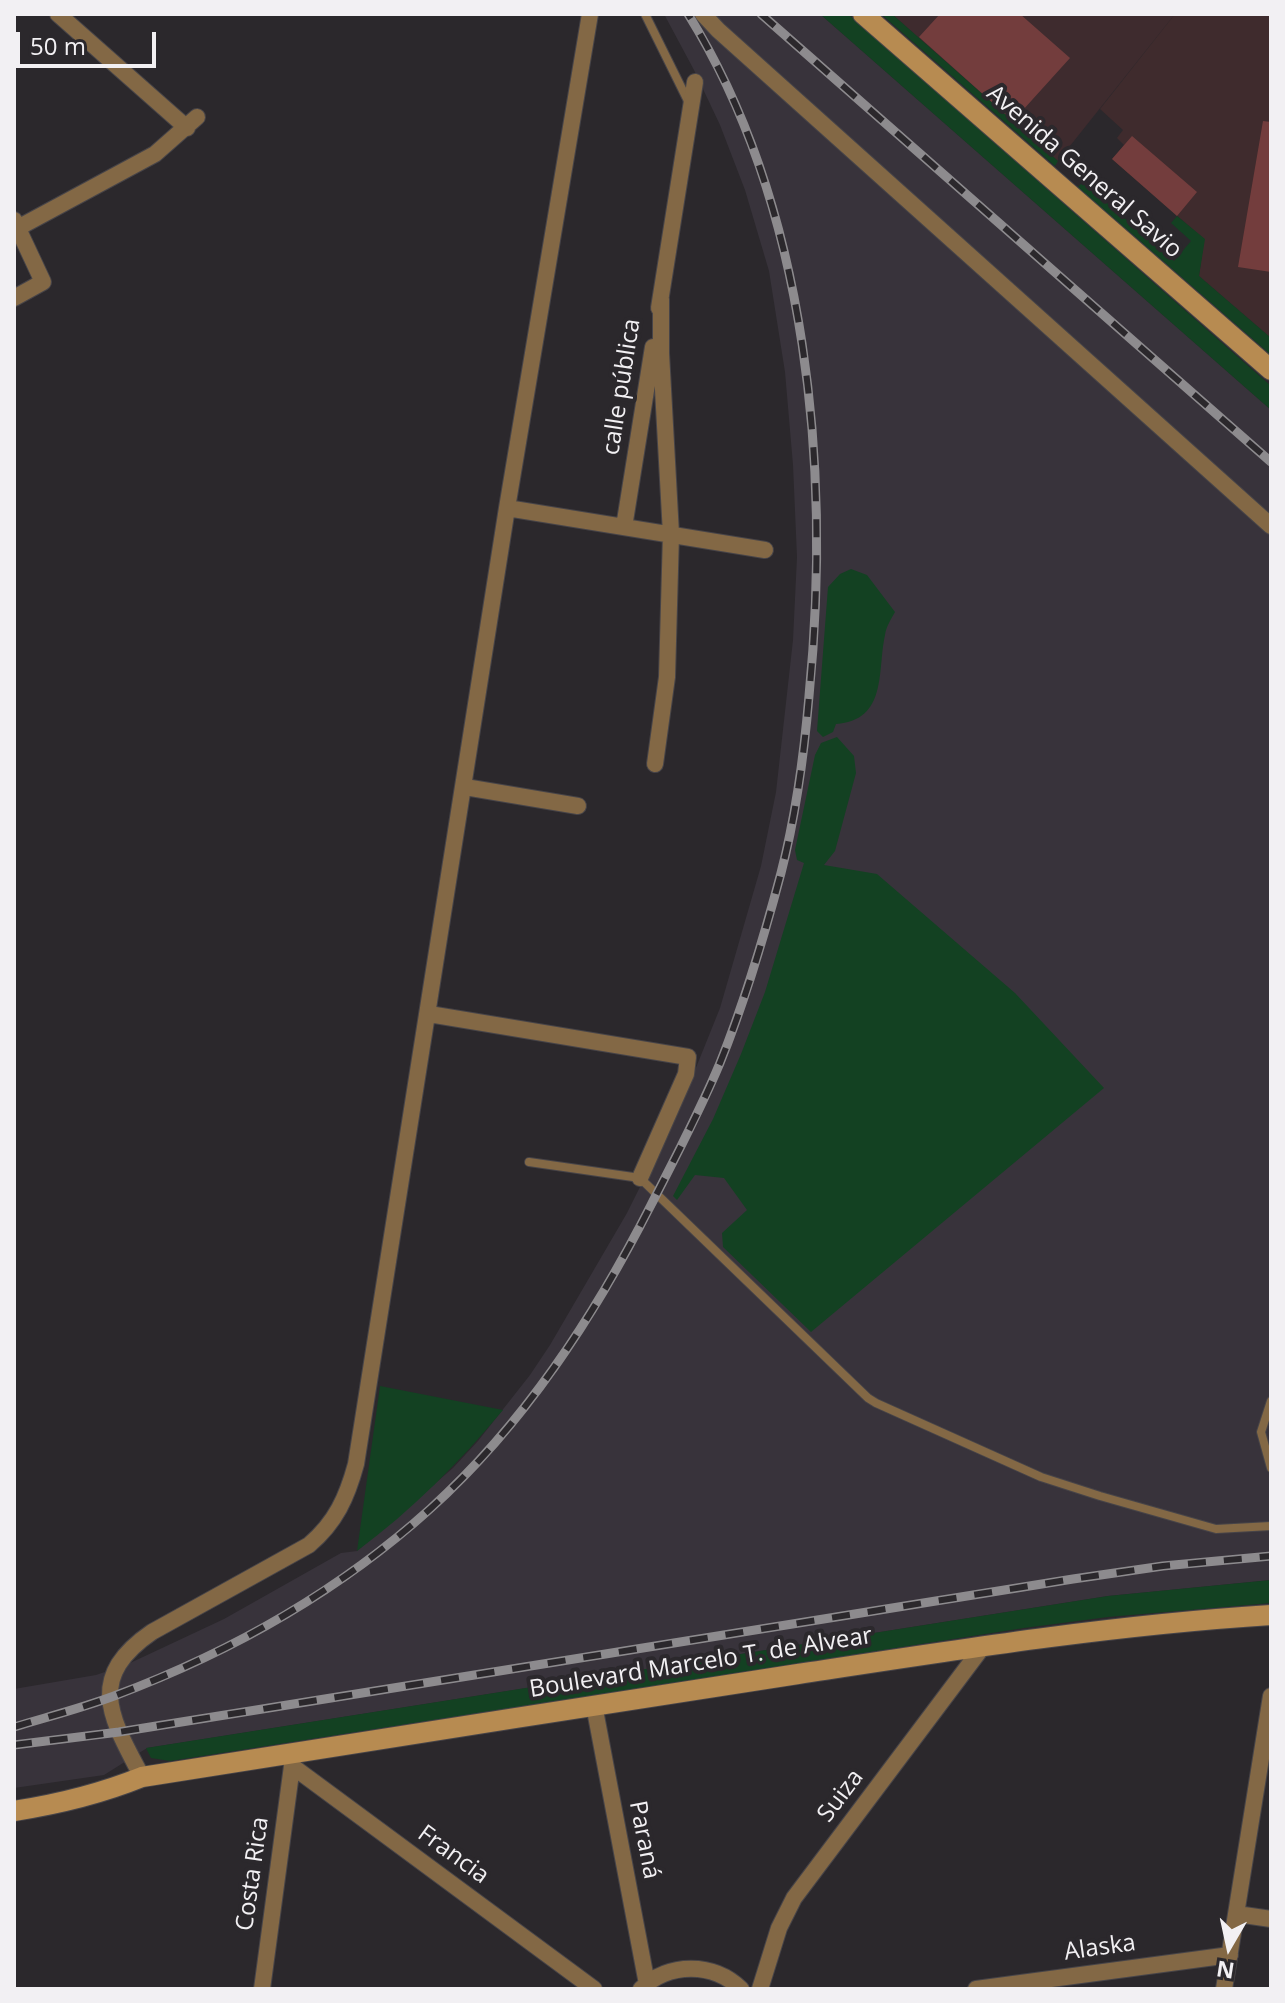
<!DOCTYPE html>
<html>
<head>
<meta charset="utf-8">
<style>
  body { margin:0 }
  #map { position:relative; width:1285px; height:2003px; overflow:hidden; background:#2b282c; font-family:"Open Sans",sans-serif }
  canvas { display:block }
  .frame { position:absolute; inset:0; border:16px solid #f2f0f3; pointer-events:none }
  .north { position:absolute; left:1189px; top:1907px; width:80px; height:80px; -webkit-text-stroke:6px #2b282c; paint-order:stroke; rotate:189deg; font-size:22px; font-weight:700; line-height:32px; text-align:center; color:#f2f0f3 }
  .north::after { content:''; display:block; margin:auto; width:28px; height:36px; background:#f2f0f3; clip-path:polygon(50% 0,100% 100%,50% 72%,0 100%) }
  .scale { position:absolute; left:16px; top:32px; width:140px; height:36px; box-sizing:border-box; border:4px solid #f2f0f3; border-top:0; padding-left:10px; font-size:24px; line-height:28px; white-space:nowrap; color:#f2f0f3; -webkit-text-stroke:6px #2b282c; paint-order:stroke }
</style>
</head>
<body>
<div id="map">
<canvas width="1285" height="2003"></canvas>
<div class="frame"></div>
<div class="north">N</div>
<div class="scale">50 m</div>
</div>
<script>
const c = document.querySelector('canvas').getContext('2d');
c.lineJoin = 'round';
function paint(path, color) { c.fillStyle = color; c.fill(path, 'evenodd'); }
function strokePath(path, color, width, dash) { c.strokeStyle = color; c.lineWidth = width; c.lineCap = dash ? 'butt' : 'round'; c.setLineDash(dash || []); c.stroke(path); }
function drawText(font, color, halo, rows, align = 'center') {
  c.font = font + ' "Open Sans",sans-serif'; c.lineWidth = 8; c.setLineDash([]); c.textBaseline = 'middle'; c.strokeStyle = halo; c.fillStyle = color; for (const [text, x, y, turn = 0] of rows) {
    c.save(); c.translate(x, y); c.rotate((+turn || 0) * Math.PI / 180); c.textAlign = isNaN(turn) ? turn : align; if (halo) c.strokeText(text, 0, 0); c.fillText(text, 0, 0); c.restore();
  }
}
const commercial = new Path2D(`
  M892,14H1175L1058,161Z`);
const industrial = new Path2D(`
  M1175,14H1271V338L1199,276L1204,239L1112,159L1124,145L1117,138L1123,130L1100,109Z`);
const built = new Path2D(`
  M664,14H820L1271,410V1580L1108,1596L147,1748L104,1775L14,1788V1689L96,1675L128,1664L224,1619L341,1553L357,1551L453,1468L478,1441L530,1375L550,1345L627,1213L681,1105L720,1008L761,866L776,792L793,640L797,557L793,465L785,372L769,271L745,190L720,125L694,70Z`);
const green = new Path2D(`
  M820,14H848L1271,386V410Z
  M881,14H892L1058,161L1055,166Z
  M1083,182L1174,261L1191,241L1171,223L1177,216L1205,239L1199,276L1271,338V355L1078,187Z
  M851,569L867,575L895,612C891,619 886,627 885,635C877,671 888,720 836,724L833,732L823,737L817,731L828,587L840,574Z
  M837,737L854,756L856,773L835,851L824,865L877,874L1015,993L1104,1088L811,1332L723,1247L722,1233L747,1210L724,1178L695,1175L677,1200L673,1196L713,1119L741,1054L765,992L804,863L797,860L795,850L815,755L821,743Z
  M380,1386L503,1410C459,1463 412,1510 357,1551Z
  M1271,1580V1603L1108,1617L1024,1628L170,1761L151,1758L146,1748L1108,1596Z`);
const building = new Path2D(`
  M940,14H1020L1070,58L1013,121L919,37Z
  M1263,121L1271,122V272L1238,267Z
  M1132,136L1197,192L1177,216L1112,159Z`);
const service = new Path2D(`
  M645,14L689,103
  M529,1162L640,1178L868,1398L876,1403L1041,1477L1100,1496L1216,1529L1271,1526
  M1271,1401L1261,1432L1271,1468`);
const minor = new Path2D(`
  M58,14L187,128
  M703,14L718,30L1271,526
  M14,230L155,154L197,117
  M14,298L43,282L14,220
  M659,308L695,82
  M507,508L765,550
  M624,527L653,347
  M655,764L667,677L671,534L661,353V299
  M465,787L578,806
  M429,1014L688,1057L686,1074L640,1178
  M594,1705L647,1984
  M290,1754L292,1766L594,1989
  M142,1777C111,1718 85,1678 152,1632L309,1545C336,1522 347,1497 356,1464L507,508L590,14
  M1237,1914L1271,1919
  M262,1989L292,1766
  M641,1989C669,1962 713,1962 741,1989
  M760,1989L779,1928L794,1898L984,1645
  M976,1989L1230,1955
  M1224,1989L1271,1696`);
const secondary = new Path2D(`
  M863,14L1271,370
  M14,1811C59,1804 100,1794 142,1777C361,1743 579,1707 798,1674C955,1650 1112,1625 1271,1615`);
const rail = new Path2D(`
  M761,14L1271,462
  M14,1727C47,1717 82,1708 114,1696C229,1653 338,1592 430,1509C524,1424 594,1317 651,1205C675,1158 700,1111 720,1063C745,1001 764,937 781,873C796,815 804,755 809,696C831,472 809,209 688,14
  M14,1745L119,1732L1073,1579L1163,1566L1271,1556`);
const streetNames = [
  ["Avenida General Savio",1084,172,41],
  ["calle pública",622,387,-81],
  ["Boulevard Marcelo T. de Alvear",701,1663,-9],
  ["Suiza",841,1796,-53],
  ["Paraná",644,1840,79],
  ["Francia",453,1855,36],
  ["Costa Rica",253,1874,-82],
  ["Alaska",1100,1948,-8]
];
paint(commercial, '#3e2b2e');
paint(industrial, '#3f2b2d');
paint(built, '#38333b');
paint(green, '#134122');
paint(building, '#733d3d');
strokePath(service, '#474448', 10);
strokePath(minor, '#474448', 18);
strokePath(secondary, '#474448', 22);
strokePath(service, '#836845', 8);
strokePath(minor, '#836845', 16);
strokePath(secondary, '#b78b51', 20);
strokePath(rail, '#8d8b8e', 9);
strokePath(rail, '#2b282c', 6, [18]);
drawText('24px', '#f2f0f3', '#2b282c', streetNames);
</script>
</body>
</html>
